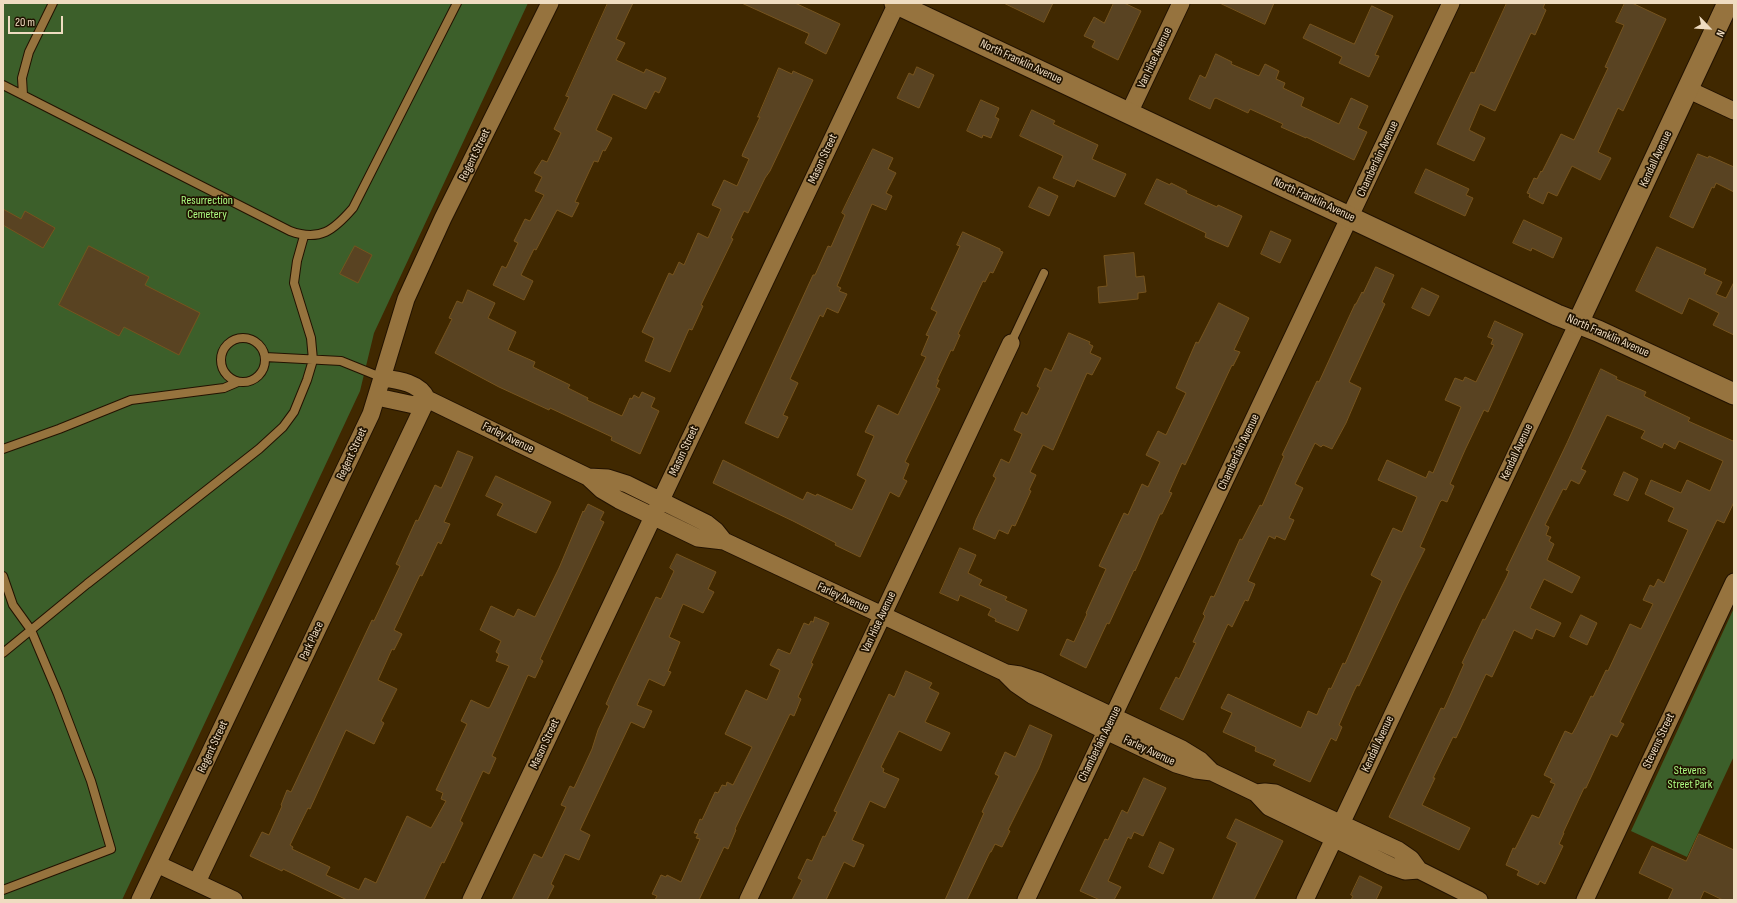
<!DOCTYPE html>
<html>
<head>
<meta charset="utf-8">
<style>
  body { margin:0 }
  #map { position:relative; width:1737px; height:903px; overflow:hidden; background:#402800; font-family:"Sofia Sans Condensed",sans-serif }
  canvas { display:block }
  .frame { position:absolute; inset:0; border:4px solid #efdcc1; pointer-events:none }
  .north { position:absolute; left:1689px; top:8px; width:40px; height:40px; -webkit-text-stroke:3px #201300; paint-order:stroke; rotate:115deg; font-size:11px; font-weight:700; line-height:16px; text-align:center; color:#efdcc1 }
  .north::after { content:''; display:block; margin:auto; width:14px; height:18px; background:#efdcc1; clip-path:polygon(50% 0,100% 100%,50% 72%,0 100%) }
  .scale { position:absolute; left:8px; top:16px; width:55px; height:18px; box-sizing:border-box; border:2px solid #efdcc1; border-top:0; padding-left:5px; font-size:12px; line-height:14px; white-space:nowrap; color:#efdcc1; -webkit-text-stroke:3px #201300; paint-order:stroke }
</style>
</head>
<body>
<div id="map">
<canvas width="1737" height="903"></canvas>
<div class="frame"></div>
<div class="north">N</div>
<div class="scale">20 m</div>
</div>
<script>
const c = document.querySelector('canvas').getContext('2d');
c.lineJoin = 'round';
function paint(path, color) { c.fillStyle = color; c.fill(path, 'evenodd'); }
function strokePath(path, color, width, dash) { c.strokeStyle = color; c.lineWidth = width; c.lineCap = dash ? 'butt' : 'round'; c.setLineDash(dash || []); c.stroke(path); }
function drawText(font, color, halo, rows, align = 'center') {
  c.font = font + ' "Sofia Sans Condensed",sans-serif'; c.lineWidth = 3.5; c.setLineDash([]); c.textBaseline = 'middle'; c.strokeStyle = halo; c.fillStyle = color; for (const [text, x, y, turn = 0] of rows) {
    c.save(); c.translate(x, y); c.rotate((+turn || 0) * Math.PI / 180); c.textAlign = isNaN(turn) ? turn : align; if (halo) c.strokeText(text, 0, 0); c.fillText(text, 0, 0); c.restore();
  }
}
const green = new Path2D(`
  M3,3H528L374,333L360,391L122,900H3Z
  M1734,608V756L1687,857L1631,831Z`);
const building = new Path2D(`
  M608,3H633L616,39L625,43L616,60L644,73L646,69L666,78L659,93L655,91L646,109L613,94L596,130L612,138L605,151L603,150L598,162L594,161L575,202L579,203L572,217L557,210L536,250L534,249L521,275L533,281L524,300L493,285L502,266L506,268L518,243L514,241L525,219L530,221L544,195L535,191L542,177L534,173L542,160L547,162L561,133L554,129L569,97L566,96Z
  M742,3H795L840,24L826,54L805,43L809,34Z
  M1004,3H1053L1044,22Z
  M1114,3H1124L1141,11L1118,60L1092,47L1095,41L1084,36L1094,17L1104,23Z
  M1220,3H1274L1265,24Z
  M1507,3H1545L1543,8L1546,10L1535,35L1531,33L1495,111L1480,104L1469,130L1485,138L1474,161L1437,144L1471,72L1474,73Z
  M1625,3H1632L1666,19L1623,111L1618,108L1598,152L1611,158L1600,180L1572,166L1557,196L1548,192L1543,204L1529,197L1530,194L1527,193L1534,178L1537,179L1541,171L1542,172L1561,134L1574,140L1608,68L1605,67L1624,25L1616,22Z
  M1372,6L1393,16L1375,55L1379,56L1369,77L1339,63L1342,57L1303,38L1310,24L1354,44Z
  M1216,54L1232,62L1231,64L1259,76L1265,64L1279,71L1276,79L1285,83L1283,88L1304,98L1301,106L1339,124L1351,98L1368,106L1358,128L1367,132L1354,160L1306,137V138L1281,127L1283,124L1250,109L1248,113L1216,98L1214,99L1210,109L1189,99L1200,75L1205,78Z
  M917,67L934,75L919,108L897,98L909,73L913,75Z
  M779,68L792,74L793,71L813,80L770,171L765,178L748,213L744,211L731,238L733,239L701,305L703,306L692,330L689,329L670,372L645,361L654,338L642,332L669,273L673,275L679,262L684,265L698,233L708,238L721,209L712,205L724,180L737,186L749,159L742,156L743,153L760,117H758Z
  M981,100L999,108L995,117L999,119L991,138L983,135L982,138L967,131Z
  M1032,110L1055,121L1053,124L1098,145L1092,159L1126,174L1115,197L1081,182L1077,180L1074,187L1053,178L1063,156L1020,136Z
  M873,149L893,158L888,169L896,173L886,193L892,196L886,210L872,204L837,286L841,288L839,291L847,294L838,313L827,308L823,317L820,315L790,379L798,383L783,415L788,417L778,438L745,423L813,275H815L828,246L831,247L845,215L842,213Z
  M1698,154L1708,158L1709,156L1734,167V192L1716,183L1714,188L1712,187L1693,228L1670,217Z
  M1426,169L1469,189L1466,195L1473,198L1465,216L1415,193Z
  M1157,179L1170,185L1171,183L1187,191L1186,193L1217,207L1218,205L1242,216L1228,247L1205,237L1206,233L1145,204Z
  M1039,187L1058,196L1049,216L1029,207Z
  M3,209L21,219L25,211L55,228L43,248L3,225Z
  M1524,220L1562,238L1553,258L1532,248L1531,251L1513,243Z
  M1271,231L1291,240L1280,263L1261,254Z
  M963,232L1000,249V251L1003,252L993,273L990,272L985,282L983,281L958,334L960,335L953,351L951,350L937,380H939L936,387L940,389L905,462L909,464L903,479L907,481L899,497L890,492L860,557L835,545L836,543L793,521L713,483L723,460L803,500L807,492L816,496L817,494L852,510L866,480L857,475L874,436L865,432L878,405L898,415L926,357L921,355L929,336L926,335L937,312L931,309L960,246L957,245Z
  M89,246L149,277L145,285L200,313L179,355L124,327L119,336L59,305Z
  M355,246L372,255L358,283L340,274Z
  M1657,247L1706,269L1704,274L1722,282L1716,294L1726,298L1734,282V335L1713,325L1719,313L1689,298L1682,314L1636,291Z
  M1134,253L1136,277L1144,276L1146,292L1138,293V299L1099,303L1098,287L1107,286L1104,256Z
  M1376,267L1394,275L1382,302L1385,304L1349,382L1361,388L1346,423L1332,449L1323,445L1321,447L1315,443L1295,484L1303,488L1289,518L1294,520L1285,540L1276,536L1275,539L1269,536L1248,581L1255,584L1248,601L1245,600L1232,627L1228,624L1183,720L1160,709L1176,677L1179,679L1196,643L1193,642L1205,616L1203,614L1211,596L1214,597L1240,539L1242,540L1260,505L1262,506L1284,456L1282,455L1317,381L1319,382L1355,304H1356L1362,292L1363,293Z
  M1422,288L1439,296L1429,316L1412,308Z
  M468,290L495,303L488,318L516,332L508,350L535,362L533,367L570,385L568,388L588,398L587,400L622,416L630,398L632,399L634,395L639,398L642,392L655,398L651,407L659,411L640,454L611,440L612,437L550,408L549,410L499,387L435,353L452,319L449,318L457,301L462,303Z
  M1219,303L1249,318L1234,350L1240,352L1233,366L1232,365L1185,465L1182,463L1169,492L1172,493L1162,514H1160L1135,571L1134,570L1109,624L1107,623L1086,668L1060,655L1067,639L1074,642L1087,614L1086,613L1106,569L1099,566L1124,513L1128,515L1142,484L1148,487L1160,462L1146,455L1158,431L1166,435L1186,393L1176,388L1196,342L1198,343Z
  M1495,321L1523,334L1488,412L1484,410L1465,450L1450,484L1454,486L1447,502L1442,500L1440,502L1420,547L1425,549L1402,595L1359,686L1357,685L1354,691L1339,725L1342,727L1336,741L1331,738L1310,782L1273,765L1276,760L1255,751L1256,747L1223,732L1232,713L1221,708L1228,694L1301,728L1308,711L1317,715L1329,688L1331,689L1343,663L1345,664L1382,581L1371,575L1393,528L1402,532L1417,497L1378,480L1387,460L1426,478L1429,471L1433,473L1461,407L1445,400L1455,378L1463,381L1465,377L1476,382L1494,345L1491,344L1493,339L1488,337Z
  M1069,333L1090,342L1089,344L1093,346L1090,353L1101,358L1092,375L1087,373L1053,450L1043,445L1030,472L1036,475L1029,490L1031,491L1015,526L1012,525L1008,534L999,530L995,539L973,529L976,520L996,478L993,476L1001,459L1009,463L1022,434L1014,430L1022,412L1027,415L1040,388L1037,386L1045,368L1051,371Z
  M1601,369L1617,377L1616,379L1646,392L1644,396L1652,400L1690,418L1688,421L1733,441L1734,439V502L1724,523L1717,520L1620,722L1624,724L1617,737L1611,734L1586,788H1584L1563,833H1564L1559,844L1563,846L1545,884L1540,881L1538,885L1517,875L1519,871L1506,865L1513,848L1515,849L1532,815L1539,818L1555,784L1550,782L1552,779L1544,775L1565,731L1572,734L1576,727L1591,696L1593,697L1606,670L1608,671L1630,624L1641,629L1653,604L1643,600L1650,585L1654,587L1658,579L1664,583L1688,530L1668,521L1674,508L1645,494L1651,480L1681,493L1687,480L1710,491L1723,461L1679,441L1675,449L1664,443L1662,448L1641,438L1645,431L1607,415L1581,469L1586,471L1579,484L1571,480L1566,490L1563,489L1545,525L1549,527L1546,535L1551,537L1549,541L1554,544L1547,560L1580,577L1572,593L1544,579L1530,608L1561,623L1554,637L1536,629L1532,639L1514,630L1492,677L1486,674L1456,738L1453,737L1433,778H1435L1422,805L1470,828L1459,850L1389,817L1441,708L1444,709L1464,664L1462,663L1483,619L1485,620L1507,576L1509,571L1506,570L1567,443Z
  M458,451L473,457L444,522L450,524L441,544L438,542L422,576L420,575L394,630L402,634L394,650L392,649L378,680L397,689L381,721L384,723L374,744L346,730L310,809L308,808L290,845L293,847L292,849L330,867L326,875L359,890L365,878L376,883L407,816L431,828L446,801L441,799L443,793L436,790L467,724L461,721L471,700L488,708L490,707L509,666L496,661L499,654L496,652L501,641L480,630L491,606L514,617L518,609L535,617L559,568L583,511L584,512L588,504L604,512L600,520L604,522L540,659L543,661L535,678L528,675L492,756L496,758L489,774L483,771L460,821L463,823L444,863L442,862L424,900H347L283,869L282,871L250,856L262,832L269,835L282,806L281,805L287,790L291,792L372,620L374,621L400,566L396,564L416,520L418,521L435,485L441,488Z
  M1624,472L1638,479L1628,501L1614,495Z
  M496,476L551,502L536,533L497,515L503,504L486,496Z
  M960,548L976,555L968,573L982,580L979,585L1007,597L1005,600L1027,610L1018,631L995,621L996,619L988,615L991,609L960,595L958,601L940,593Z
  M677,554L716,572L708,589L714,592L703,613L683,604L669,637L680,642L668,671L671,672L664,686L649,679L637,705L652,711L644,728L631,722L580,830L590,835L579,860L565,854L551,884L554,886L547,900H512L534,854L542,858L566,807L561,805L570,786L574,788L592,749L598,730L609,706L606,704L614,686L656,597L661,599L674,571L670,568Z
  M1581,615L1597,623L1587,645L1570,637Z
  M815,617L829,623L811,663L813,664L798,697L801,699L794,716L790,714L735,829L736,830L728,849L724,847L699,900H655L657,896L652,894L661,875L666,877L667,875L681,882L700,839L696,838L698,834L694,833L700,819L702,820L715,792L718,793L722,785L726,786L727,782L733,785L752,747L725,734L746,690L767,700L780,670L770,665L778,649L790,654L804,623L809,625L811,621L813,622Z
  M906,671L932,683L929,688L939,693L925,722L950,733L941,751L899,731L881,767L884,769L883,772L899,779L885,808L870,801L852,840L864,845L854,867L844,862L826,900H792L802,880L798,878L807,859L812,861L823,836L825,837L837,812L834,811L889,694L894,697Z
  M1030,725L1052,735L1039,768L1008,830L1010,831L1002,847L995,844L991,852H990L967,900H945L984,813L982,812L999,776L995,774L1005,752L1015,757Z
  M1144,778L1166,788L1143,836L1134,832L1131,839L1128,837L1108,881L1121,887L1114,900H1100L1080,891L1105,839L1108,840L1122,810L1127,813Z
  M1236,819L1283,841L1254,900H1212L1237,843L1227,838Z
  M1699,834L1734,850V900H1723L1704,891L1700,900H1668L1673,889L1639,873L1652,846L1686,861Z
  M1160,842L1174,849L1163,874L1149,867Z
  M1360,876L1382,887L1376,900H1351L1353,896L1351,895Z`);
const service = new Path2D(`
  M3,85L290,231C320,242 334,230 353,208L457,3
  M23,95L22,78L29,52L53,3
  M221 360a22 22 0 1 1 44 0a22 22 0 1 1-44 0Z
  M1011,343L1044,273
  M265,357L341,361L383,378
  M3,449L59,429L131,400L224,388L238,382
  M3,576L13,605L31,630L58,694L91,781L111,849L3,890
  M3,653L87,584L259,449L283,427L294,412L307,380L313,360L311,338L294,283L297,261L304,236`);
const minor = new Path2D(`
  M1689,90L1734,111
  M1129,113L1181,3
  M383,378C399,380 420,383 427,399L588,477L602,490L619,500L698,538L724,541L1006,673L1020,675L1038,681L1182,749L1200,760L1212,772L1256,793L1269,807L1391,866L1405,871L1419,870
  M377,397L414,405L427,399
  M588,477L608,478L627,484L706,523L716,531L724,541
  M1006,674L1016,684L1032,695L1106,731L1176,764L1196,770L1212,772
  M1256,793L1265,792L1275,793L1398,850L1411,859L1419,870L1479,900
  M157,864L234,900
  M197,882L427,399
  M140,900L371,414L406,299L443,218L550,3
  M471,900L897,3
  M748,900L1011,343
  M1026,900L1451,3
  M1305,900L1578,323
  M1585,900L1734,582`);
const tertiary = new Path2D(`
  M895,3L1557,315L1598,331L1734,394
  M1578,323L1728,3`);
const streetNames = [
  ["Van Hise Avenue",1155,58,-65],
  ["North Franklin Avenue",1021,62,25],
  ["Regent Street",475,155,-64],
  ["Mason Street",823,159,-65],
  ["Chamberlain Avenue",1378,159,-65],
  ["Kendall Avenue",1656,159,-65],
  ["North Franklin Avenue",1314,200,25],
  ["North Franklin Avenue",1608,336,24],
  ["Farley Avenue",508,438,26],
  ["Mason Street",684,451,-65],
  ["Chamberlain Avenue",1239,452,-65],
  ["Kendall Avenue",1517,452,-65],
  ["Regent Street",352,454,-65],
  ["Farley Avenue",843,598,25],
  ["Van Hise Avenue",879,622,-65],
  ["Park Place",312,641,-65],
  ["Stevens Street",1659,741,-65],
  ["Mason Street",545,744,-65],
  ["Chamberlain Avenue",1100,744,-64],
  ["Kendall Avenue",1378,744,-65],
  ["Regent Street",213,747,-65],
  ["Farley Avenue",1149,751,25]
];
const parkNames = [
  ["Resurrection",207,201],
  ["Cemetery",207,215],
  ["Stevens",1690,771],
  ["Street Park",1690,785]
];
paint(green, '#3c5f2a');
paint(building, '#594322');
strokePath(building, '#76541e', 1);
strokePath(service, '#221200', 10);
strokePath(minor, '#221200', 19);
strokePath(tertiary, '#221200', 23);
strokePath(service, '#96733e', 8);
strokePath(minor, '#96733e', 17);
strokePath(tertiary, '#96733e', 21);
drawText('12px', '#efdcc1', '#201300', streetNames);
drawText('12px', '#abfa81', '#201300', parkNames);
</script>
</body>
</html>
